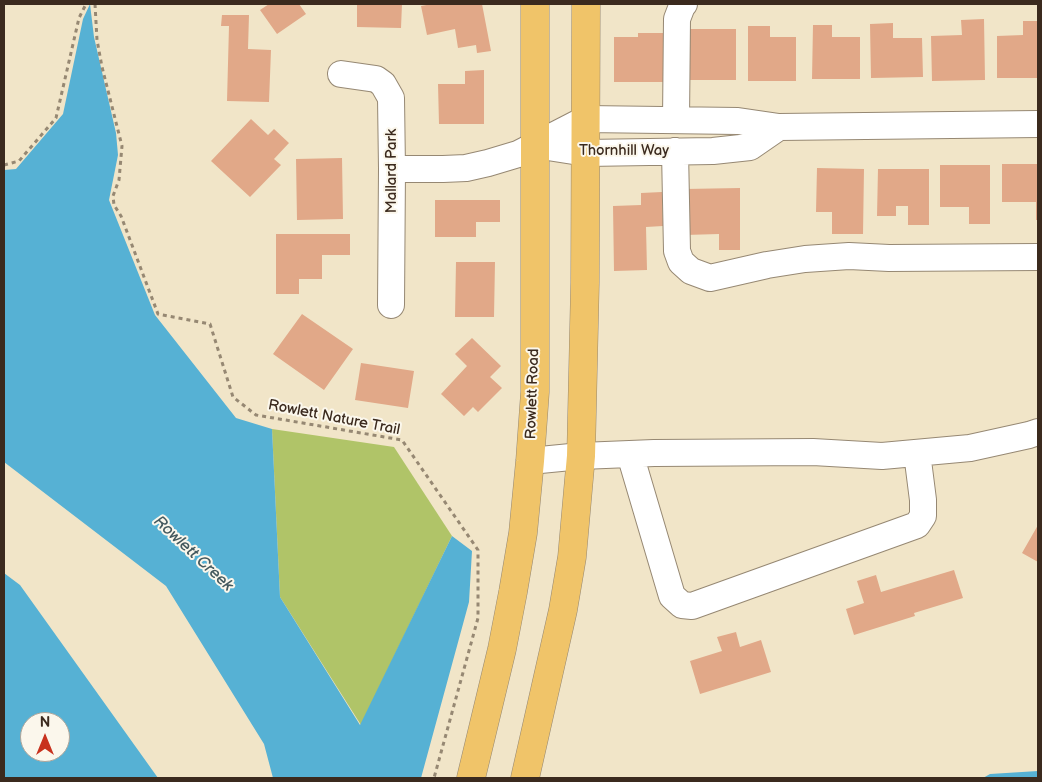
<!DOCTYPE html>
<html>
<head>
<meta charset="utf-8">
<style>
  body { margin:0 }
  #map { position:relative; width:1042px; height:782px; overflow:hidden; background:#f1e5c8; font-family:"Balsamiq Sans",sans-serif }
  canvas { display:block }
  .frame { position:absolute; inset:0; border:5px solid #3b2a1e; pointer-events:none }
  .north { position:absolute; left:20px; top:712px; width:50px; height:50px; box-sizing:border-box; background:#fbf7ec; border:1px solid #aea59a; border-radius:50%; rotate:0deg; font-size:14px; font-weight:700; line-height:20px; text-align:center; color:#3b2a1e }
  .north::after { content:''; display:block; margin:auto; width:18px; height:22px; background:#c8321e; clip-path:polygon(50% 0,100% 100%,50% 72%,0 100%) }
</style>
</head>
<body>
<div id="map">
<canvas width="1042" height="782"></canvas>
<div class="frame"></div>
<div class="north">N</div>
</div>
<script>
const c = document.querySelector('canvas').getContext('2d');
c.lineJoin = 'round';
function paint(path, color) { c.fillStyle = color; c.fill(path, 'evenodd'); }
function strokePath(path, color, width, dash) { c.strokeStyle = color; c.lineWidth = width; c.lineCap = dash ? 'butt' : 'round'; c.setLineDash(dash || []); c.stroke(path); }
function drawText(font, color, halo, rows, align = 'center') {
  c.font = font + ' "Balsamiq Sans",sans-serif'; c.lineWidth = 4; c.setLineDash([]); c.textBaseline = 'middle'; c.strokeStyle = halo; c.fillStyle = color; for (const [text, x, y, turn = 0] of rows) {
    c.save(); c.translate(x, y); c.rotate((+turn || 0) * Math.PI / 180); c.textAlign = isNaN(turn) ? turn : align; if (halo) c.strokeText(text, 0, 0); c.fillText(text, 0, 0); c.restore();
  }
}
const green = new Path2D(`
  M272,429L394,447L452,536L361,725L280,597Z`);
const water = new Path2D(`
  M90,4L94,37L116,133L118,155L109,200L155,315L236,418L272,429L280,597L360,725L452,536L472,551L469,602L421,778H273L264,744L166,586L4,462V170L16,169L63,114L83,19Z
  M4,573L20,585L158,778H4ZM30,722H60V752H30Z
  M1038,771V778H983L990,774Z`);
const building = new Path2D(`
  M269,4H299L306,14L277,34L260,10Z
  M357,4H402L401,28L357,27Z
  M432,4H482L491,51L477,53L476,45L458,48L455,29L427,35L421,6Z
  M222,15H249L248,49L271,50L269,102L227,101L229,26H221Z
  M984,19L985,80L932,81L931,36L962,35L961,20Z
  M1023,21H1038V78H997V36L1023,35Z
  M893,23V38H922L923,77L871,78L870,24Z
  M813,25H832V37H860V79H812Z
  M748,26H770V37H796V81H748Z
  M688,29H736V80H688Z
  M638,33H664L663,82H614V37H638Z
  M484,70V124H439L438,84H465V71Z
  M251,119L268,135L274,129L289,143L274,159L281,165L250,197L211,161Z
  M342,158L343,219L297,220L296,159Z
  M1002,164H1038V220H1036V202H1002Z
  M940,165H990V224H969V207H940Z
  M817,168L864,169L863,234H832V212H816Z
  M878,169H929V225H908V206H896V216H877Z
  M740,188V250H719V234L685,235V189Z
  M662,192L663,226L646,227L647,270L614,271L613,206L641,205V193Z
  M435,200H500V222H476V237H435Z
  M276,234H350V255H322V279H299V294H276Z
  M456,262H495L494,317H455Z
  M302,314L353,349L324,390L273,354Z
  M472,338L501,366L490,377L502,388L478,412L473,407L464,416L441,394L467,366L455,354Z
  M361,363L414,371L408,408L355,400Z
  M1038,525V562L1022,553Z
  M954,570L963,598L914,613L915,616L854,635L846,609L864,603L857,581L876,575L881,592Z
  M736,632L740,647L761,640L771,672L700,694L690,661L722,651L717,637Z`);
const path = new Path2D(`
  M95,4L97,40L102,67L122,146L119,180L113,196L114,205L121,216L158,314L210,324L233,397L256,415L402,440L478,550V618L434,778
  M4,165L19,161L56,118L79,18L86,4`);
const minor = new Path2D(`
  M341,74L376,79L383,84L391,98L392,169L391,305
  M676,120L677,19L682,6L684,4
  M535,145L586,153L713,151L750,147L779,127
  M675,151L677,251L681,262L691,271L710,278L767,265L805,259L849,256L889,258L1038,257
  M392,169H443L466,168L488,163L518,154L586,119L738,121L779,127L1038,124
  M630,454L672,596L682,605L692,606L917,525L923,516V500L917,453
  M530,461L581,456L654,453L813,452L882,456L970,448L1029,435L1038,432`);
const major = new Path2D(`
  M471,778L502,649L513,592L523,533L530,461L535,392V4
  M525,778L563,610L572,557L581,456L585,283L586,4`);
const streetNames = [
  ["Thornhill Way",624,151],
  ["Mallard Park",392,171,-90],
  ["Rowlett Road",533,394,-88],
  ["Rowlett Nature Trail",334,418,11]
];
const waterNames = [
  ["Rowlett Creek",193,554,43]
];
paint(green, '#b0c468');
paint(water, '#56b1d4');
paint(building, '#e1a888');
strokePath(minor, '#968873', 28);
strokePath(major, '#968873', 29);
strokePath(path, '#968873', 3, [4, 4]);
strokePath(minor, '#fff', 26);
strokePath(major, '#f0c469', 28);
drawText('15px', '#3b2a1e', '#fbf7ec', streetNames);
drawText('italic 16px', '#44595e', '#fbf7ec', waterNames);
</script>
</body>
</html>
